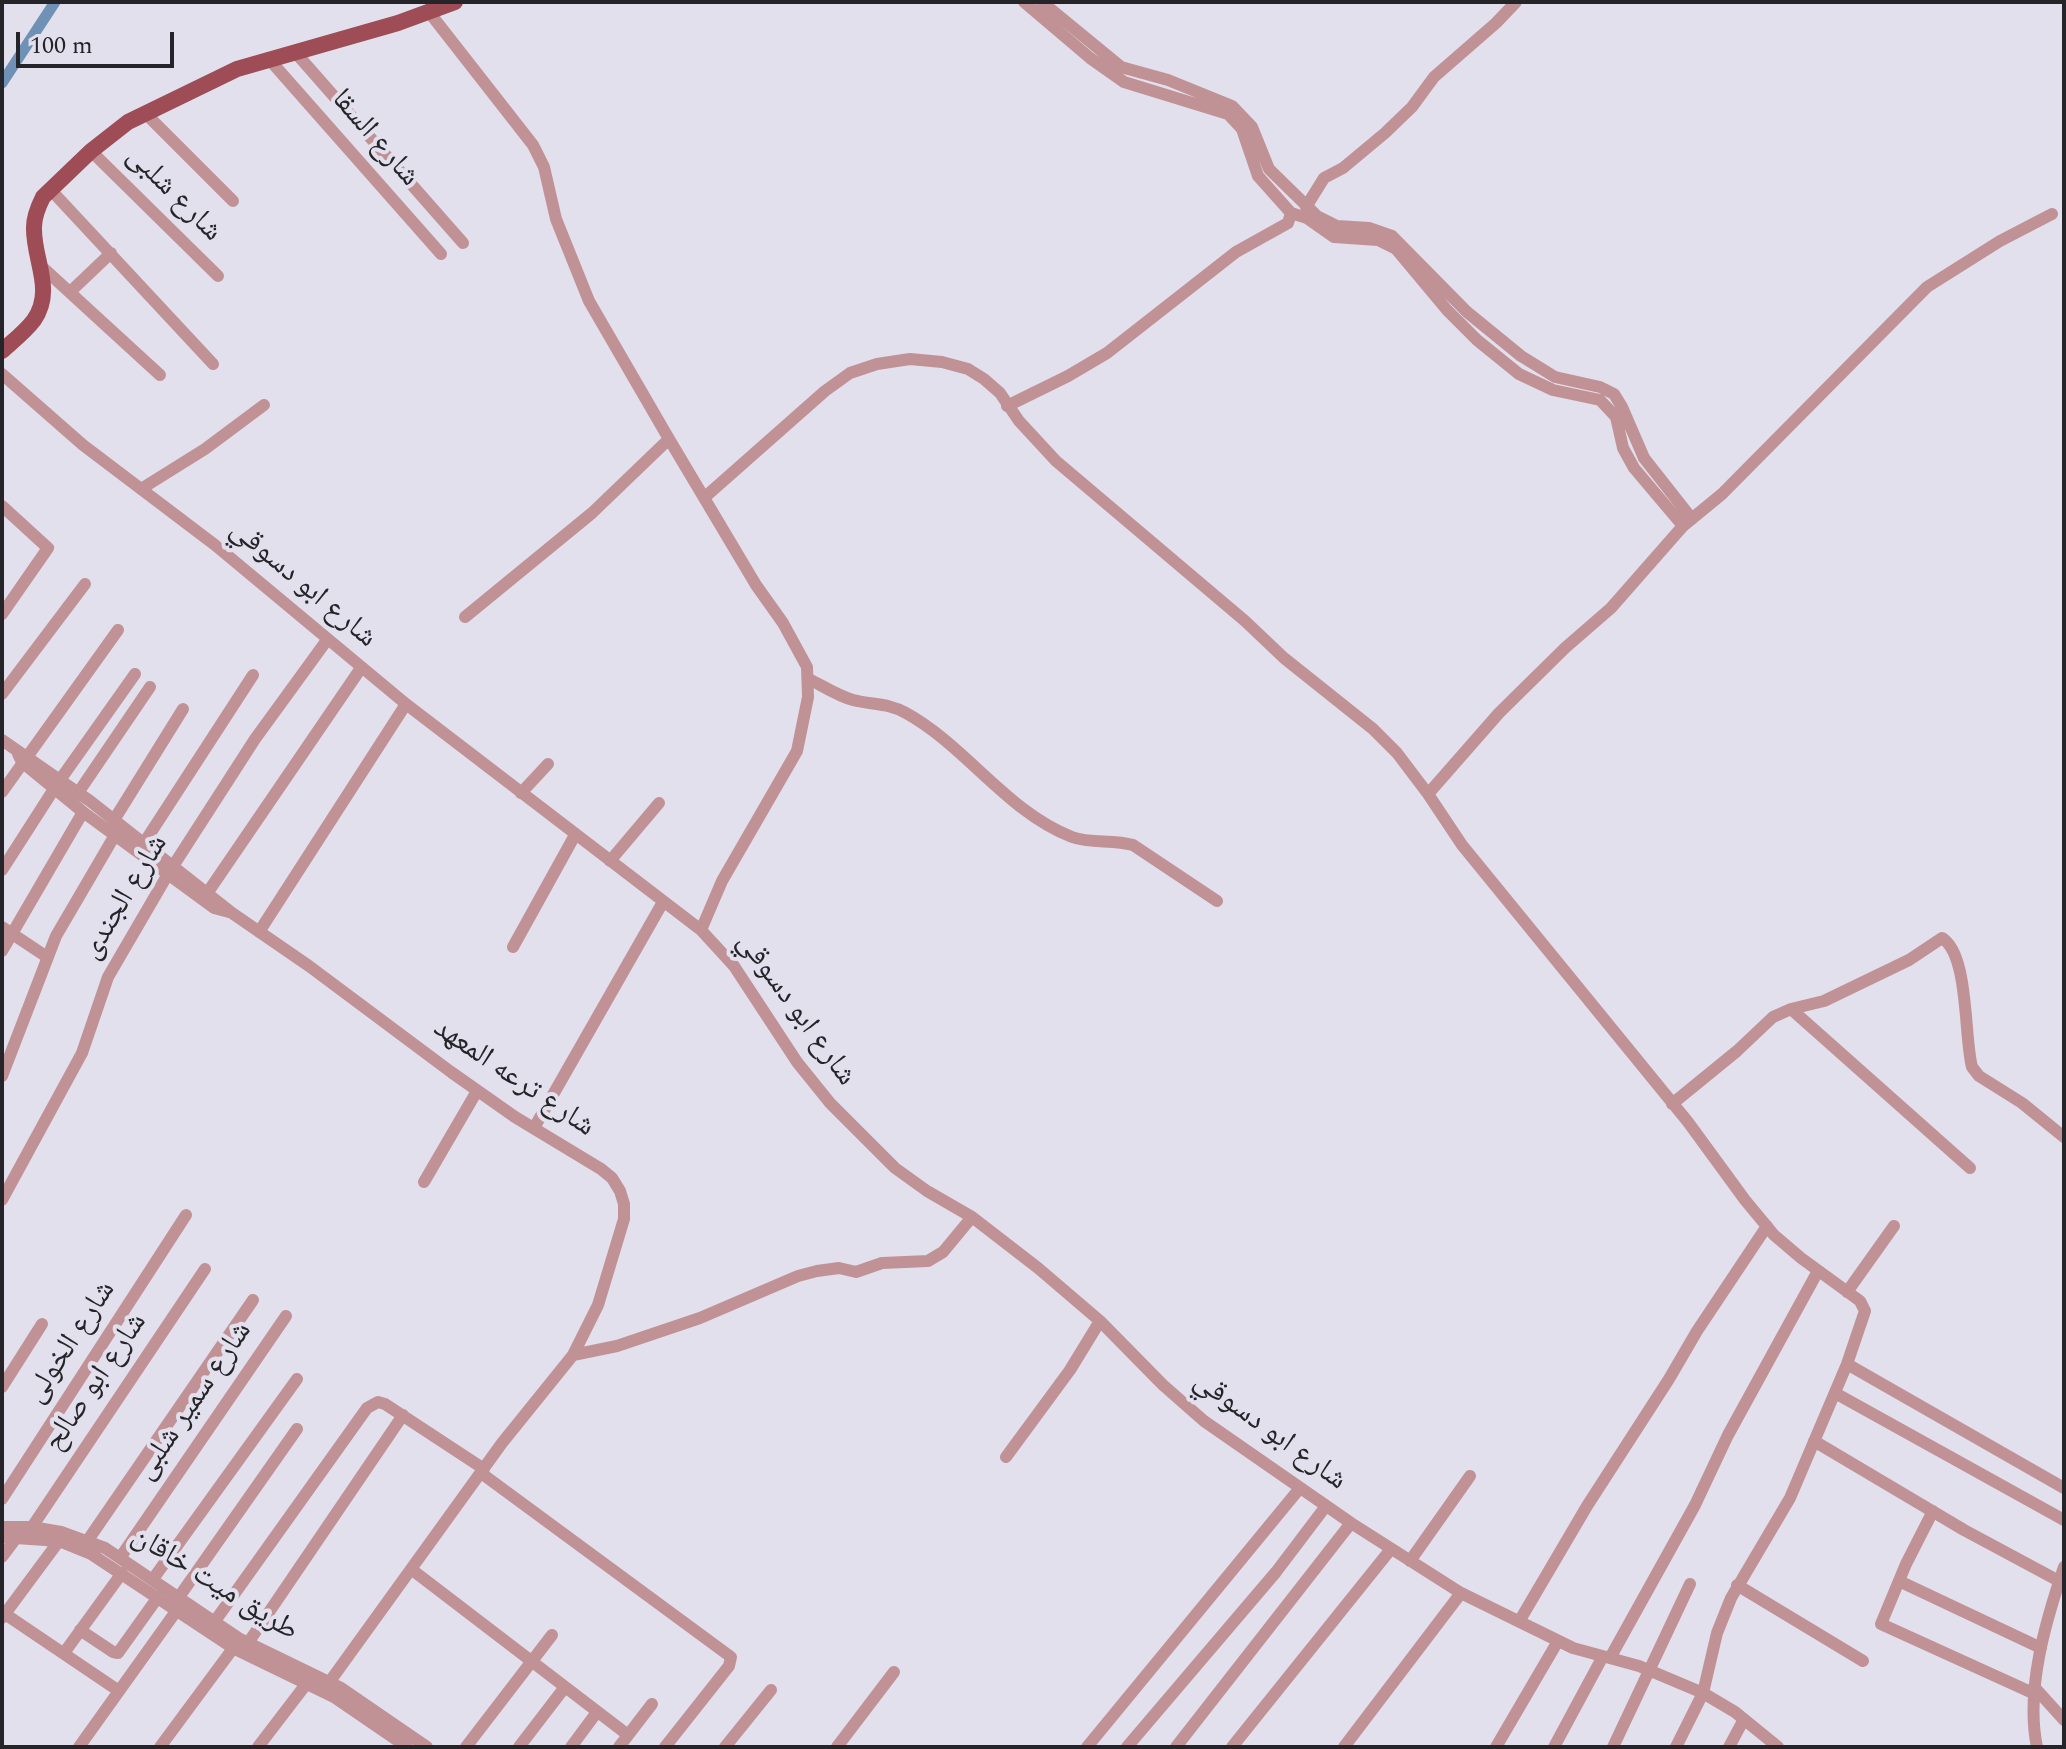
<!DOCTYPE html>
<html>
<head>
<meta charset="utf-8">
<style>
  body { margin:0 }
  #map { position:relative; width:2066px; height:1749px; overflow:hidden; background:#e2e0ed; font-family:Spectral,serif }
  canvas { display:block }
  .frame { position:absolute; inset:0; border:4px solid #252429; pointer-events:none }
  .scale { position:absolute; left:16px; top:32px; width:158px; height:36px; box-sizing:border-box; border:4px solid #252429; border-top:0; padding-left:10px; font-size:24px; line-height:28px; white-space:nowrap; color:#252429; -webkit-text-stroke:6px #e2e0ed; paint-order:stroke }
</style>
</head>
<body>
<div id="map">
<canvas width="2066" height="1749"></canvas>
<div class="frame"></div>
<div class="scale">100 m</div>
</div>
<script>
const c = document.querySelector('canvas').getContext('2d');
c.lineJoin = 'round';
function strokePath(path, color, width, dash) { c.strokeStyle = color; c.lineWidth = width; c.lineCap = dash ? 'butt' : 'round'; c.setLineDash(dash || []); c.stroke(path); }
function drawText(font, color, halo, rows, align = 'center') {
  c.font = font + ' Spectral,"Noto Naskh Arabic",serif'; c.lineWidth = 8; c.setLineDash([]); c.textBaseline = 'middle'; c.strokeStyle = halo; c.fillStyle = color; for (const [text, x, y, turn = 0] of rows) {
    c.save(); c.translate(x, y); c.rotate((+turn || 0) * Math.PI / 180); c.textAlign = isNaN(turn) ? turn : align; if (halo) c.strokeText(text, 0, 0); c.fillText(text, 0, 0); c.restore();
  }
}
const canal = new Path2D(`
  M2,83L55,2`);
const minor = new Path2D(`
  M1024,2L1090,58L1124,82L1228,114L1242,129L1258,176L1291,213L1307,218L1334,237L1378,240L1396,249L1447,310L1477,340L1519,374L1553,390L1600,400L1616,417L1623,448L1634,468L1683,526
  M1042,2L1121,67L1168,80L1232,106L1252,127L1269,169L1317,216L1337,226L1369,228L1392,236L1467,312L1521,356L1555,377L1600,387L1614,394L1622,407L1644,458L1692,519
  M429,12L533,145L544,167L556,219L589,301L669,439L756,585L783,623L807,667L808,697L797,751L722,881L701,930
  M295,52L463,243
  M268,58L441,254
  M145,113L233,201
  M91,151L218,276
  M50,189L213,364
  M1306,207L1324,178L1343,168L1385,133L1412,107L1434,77L1496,23L1516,2
  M41,266L160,375
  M70,292L111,253
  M2,374L83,445L215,545L406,704L701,930L734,966L797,1062L830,1103L895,1168L927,1191L972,1217L1038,1268L1100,1321L1163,1385L1204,1421L1351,1523L1461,1593L1573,1648L1639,1666L1703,1693L1735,1712L1778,1747
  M1007,406L1068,376L1107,353L1236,252L1288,223L1291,213
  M141,489L205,449L264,405
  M705,497L825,391L850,373L877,364L910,359L942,362L968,369L984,379L1000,393L1019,421L1056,461L1245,621L1284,658L1373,729L1397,753L1428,794
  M2,506L48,548L2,614
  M465,617L592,513L669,439
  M809,679C823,686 838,696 853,700C872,705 889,703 906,713C966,746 1007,812 1072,837C1091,844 1113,839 1133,845L1217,901
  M2,694L85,584
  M2,740L90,801L232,913L309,966L451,1072L515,1117L601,1169L612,1178L620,1191L624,1204V1219L598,1305L573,1355
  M18,754L22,762L83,812L214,908L229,912
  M60,780L135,674
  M2,792L118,630
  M78,793L150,687
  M521,793L548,764
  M114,820L183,709
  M144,843L253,675
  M610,861L659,803
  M2,870L54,789
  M208,892L361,668
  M2,927L47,957
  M259,932L406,704
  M513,947L575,835
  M2,951L83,812
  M1791,1009L1970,1168
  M2,1076L56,936L115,835
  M1672,1104L1737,1051L1773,1017L1791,1009L1824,1001L1909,960L1942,938C1969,954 1964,1037 1972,1067L1979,1076L2022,1103L2064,1137
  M534,1128L663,902
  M424,1182L477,1091
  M2,1200L82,1053L108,977L168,874L255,739L327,640
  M1847,1292L1894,1226
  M1847,1364L2064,1488
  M2,1387L42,1324
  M1835,1393L2064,1520
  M1814,1441L1964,1530L2059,1581
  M1006,1457L1070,1370L1100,1321
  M481,1473L731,1657L729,1666L665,1747
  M2,1499L186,1215
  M1933,1511L1906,1564L1881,1624L2035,1694
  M2,1527H32L61,1532L105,1548L240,1639L341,1688L427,1747
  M32,1527L205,1269
  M2,1537L59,1541L91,1554L233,1648L334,1697L407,1747
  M88,1540L253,1300
  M2,1557L17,1537
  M120,1558L286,1316
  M1410,1561L1470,1476
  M411,1569L628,1735
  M153,1579L297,1379
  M1899,1581L2041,1648
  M1737,1585L1863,1661
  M179,1597L297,1429
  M5,1614L119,1691
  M2,1618L59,1541
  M1520,1620L1587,1506L1669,1379L1697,1331L1767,1226
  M215,1621L367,1408L378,1402L385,1404L484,1469
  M80,1630L113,1652L118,1653L158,1597
  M248,1643L403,1415
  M64,1653L122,1573
  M1610,1658L1695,1505L1728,1435L1818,1271
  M2036,1689L2064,1720
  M323,1691L502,1443L573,1355L617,1346L700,1318L798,1276L817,1271L839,1268L856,1272L882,1263L928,1261L943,1252L972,1217
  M79,1747L177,1610
  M160,1747L237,1643
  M258,1747L307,1683
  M466,1747L552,1635
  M519,1747L565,1687
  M571,1747L597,1712
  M619,1747L652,1704
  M725,1747L771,1690
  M837,1747L894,1672
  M1087,1747L1300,1488
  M1127,1747L1276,1572L1326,1506
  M1176,1747L1351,1523
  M1232,1747L1391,1549
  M1344,1747L1461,1593
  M1496,1747L1558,1641
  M1554,1747L1602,1658
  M1613,1747L1690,1584
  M1676,1747L1703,1693L1717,1633L1731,1598L1790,1498L1847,1364L1865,1311L1860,1301L1801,1258L1774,1235L1745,1200L1688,1122L1462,845L1428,794L1499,713L1565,648L1611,608L1683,526L1722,494L1927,287L2000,241L2052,214
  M1729,1747L1744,1719
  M2037,1747C2025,1690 2046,1620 2064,1567`);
const major = new Path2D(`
  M2,351C13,341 25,332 34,320C55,289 33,260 34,227C34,216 38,207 43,197L91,151L128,122L237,69L398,23L455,2`);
const streetNames = [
  ["شارع السقا",374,139,49],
  ["شارع شلبى",173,195,45],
  ["شارع ابو دسوقي",302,585,40],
  ["شارع الجندى",126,898,-59],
  ["شارع ابو دسوقي",795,1010,54],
  ["شارع ترعه المعهد",513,1079,34],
  ["شارع الخولى",72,1343,-57],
  ["شارع ابو صالح",97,1383,-56],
  ["شارع سمير شلبى",195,1402,-56],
  ["شارع ابو دسوقي",1269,1432,36],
  ["طريق ميت خاقان",214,1585,32]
];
strokePath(canal, '#6f91b6', 11);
strokePath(minor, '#c19295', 12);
strokePath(major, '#9e4c56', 16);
drawText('30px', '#252429', '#e2e0ed', streetNames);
</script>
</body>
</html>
